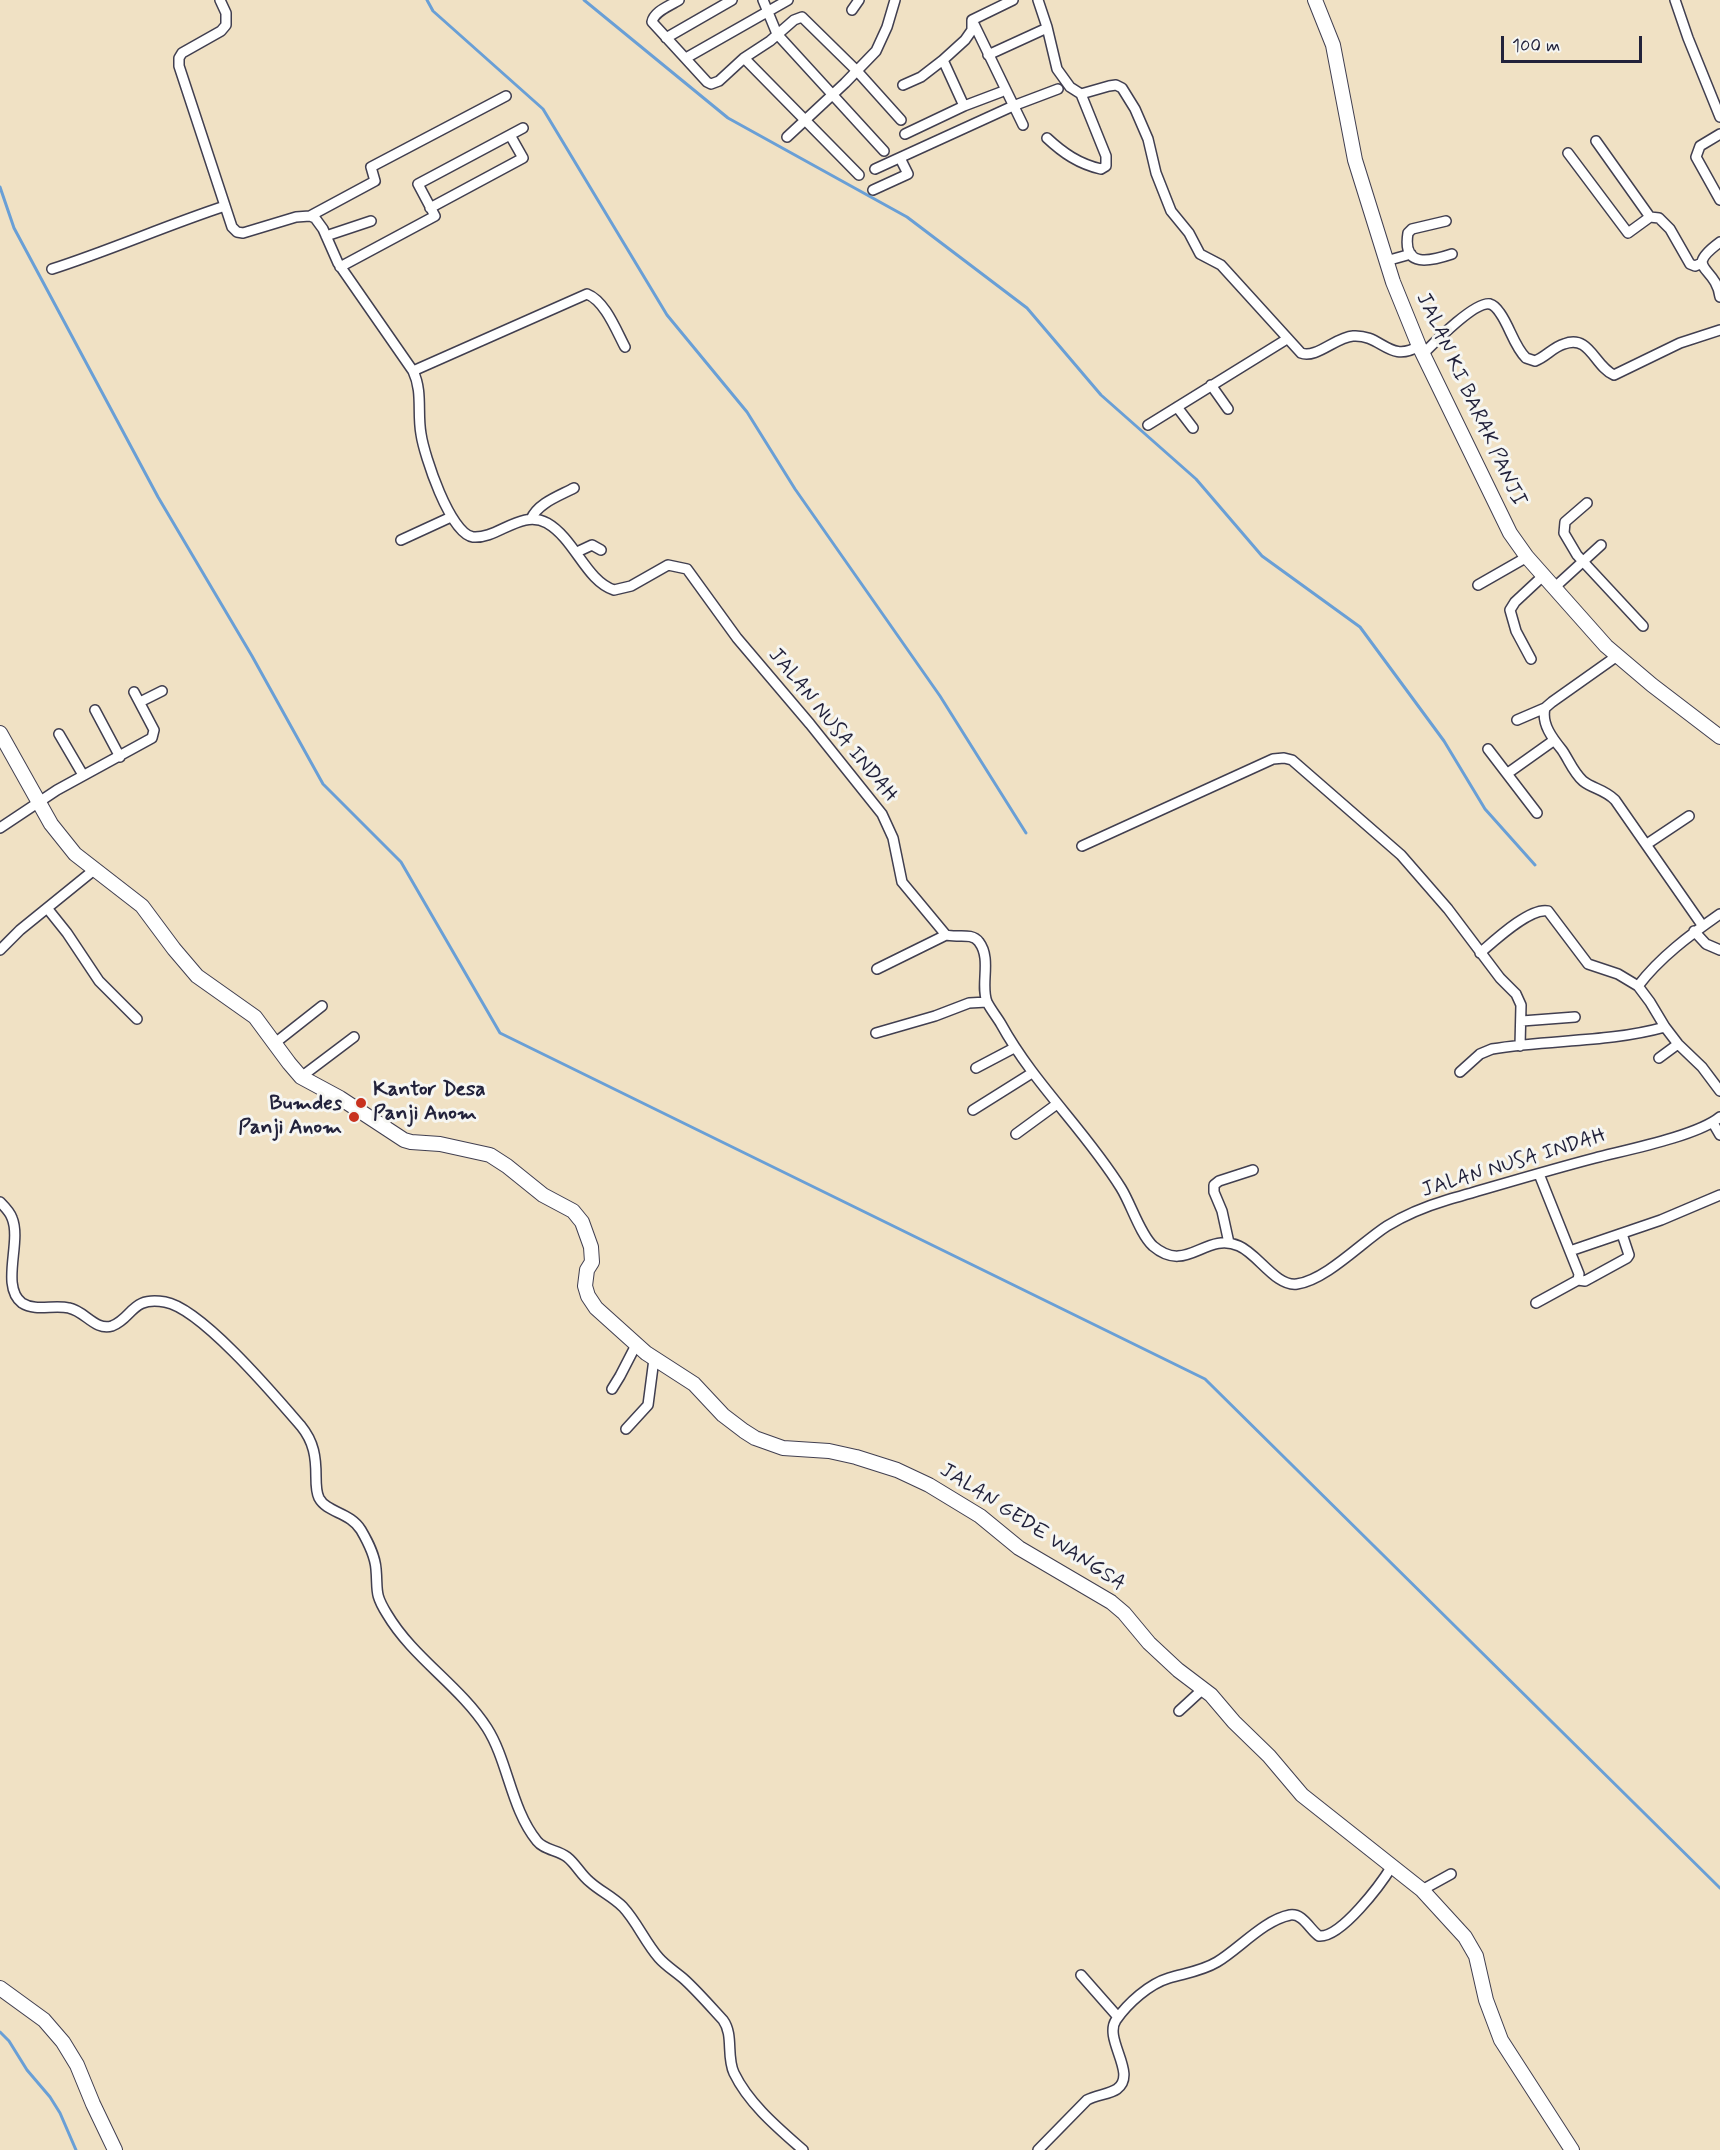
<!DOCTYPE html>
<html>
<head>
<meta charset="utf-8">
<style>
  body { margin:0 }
  #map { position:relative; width:1720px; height:2150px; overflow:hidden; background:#f0e1c4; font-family:Mynerve,sans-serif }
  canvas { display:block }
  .scale { position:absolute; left:1501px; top:36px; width:141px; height:27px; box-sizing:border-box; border:3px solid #22223b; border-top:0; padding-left:8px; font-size:18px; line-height:21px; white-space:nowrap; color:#22223b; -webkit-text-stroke:4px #f6f6f2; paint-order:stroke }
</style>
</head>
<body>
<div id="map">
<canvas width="1720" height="2150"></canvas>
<div class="scale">100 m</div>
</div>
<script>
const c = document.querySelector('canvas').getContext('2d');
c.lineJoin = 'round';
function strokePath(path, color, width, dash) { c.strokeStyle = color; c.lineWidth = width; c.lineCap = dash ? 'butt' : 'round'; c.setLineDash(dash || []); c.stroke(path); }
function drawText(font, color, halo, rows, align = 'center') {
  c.font = font + ' Mynerve,sans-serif'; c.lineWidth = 6; c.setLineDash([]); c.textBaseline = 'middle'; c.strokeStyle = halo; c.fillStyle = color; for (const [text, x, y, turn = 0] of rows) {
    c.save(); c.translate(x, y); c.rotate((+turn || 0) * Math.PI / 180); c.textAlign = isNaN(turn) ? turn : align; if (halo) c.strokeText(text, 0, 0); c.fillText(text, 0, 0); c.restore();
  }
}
const stream = new Path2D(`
  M427,0L433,11L543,109L667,315L747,412L795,489L940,696L1026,833
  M584,0L728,118L907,217L1027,308L1101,395L1196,479L1262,556L1360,627L1444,741L1485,809L1535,865
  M0,187L14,228L158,497L252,656L323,784L401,862L500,1033L1205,1379L1720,1888
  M0,2032L9,2041L27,2070L50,2097L60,2113L76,2150`);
const street = new Path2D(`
  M220,0L226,13V25L221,31L182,53L179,58V66L232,227L237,232L243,233L296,217L310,216L315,218L323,229L338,263L413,371C423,392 417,412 421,434C424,455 450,534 473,537C498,539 521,509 547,523C575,539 586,581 614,590L631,586L668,565L687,569L737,638L810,724L882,814L893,838L902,882L946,935C957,938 972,932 979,942C992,959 980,985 987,1002C991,1010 997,1017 1001,1024C1034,1084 1085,1130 1121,1188C1131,1204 1140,1234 1153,1246C1187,1275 1205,1231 1239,1246C1258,1254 1276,1287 1297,1284C1326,1280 1362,1242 1387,1226C1405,1215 1427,1206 1447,1200C1496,1186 1545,1171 1595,1158C1626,1150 1697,1136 1720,1117
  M679,0C670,6 654,11 652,22L707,82L711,84L719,81L744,58L770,41L794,20L802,17L857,71L901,120
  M763,0L777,34L884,151
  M1038,0L1047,27L1057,69L1070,87L1081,94L1106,156V166L1101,169C1079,164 1063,153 1047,138
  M1675,0L1688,38L1720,117
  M852,10L859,0
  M973,22L1023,125
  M666,38L732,0
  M988,55L1047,28
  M686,58L788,0
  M744,58L859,175
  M903,85L921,77L943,60
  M1081,94L1109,86L1116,85L1122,88L1135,109L1148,139L1156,173L1171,211L1189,233L1200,254L1221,265L1301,353C1316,359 1336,337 1353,336C1382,334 1389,364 1419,346
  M964,106L1001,92
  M905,134L964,106L943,60L965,40L972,30V20L1013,0
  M1720,134L1700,146L1696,157L1720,200
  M787,137L845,83L876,51L887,27L895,0
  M1596,141L1650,217
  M1568,153L1628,233L1650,217L1659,218L1670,229L1690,264L1695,266L1702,263
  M875,169L1013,106L1058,89
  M873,190L908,174L900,158
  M430,208L523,158L510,135
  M310,216L375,181L371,167L506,96
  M1446,221L1412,229L1408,233C1402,269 1431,261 1452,254
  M326,236L371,221
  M1720,242C1682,270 1716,265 1720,297
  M1386,261L1411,254
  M340,267L435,216L418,184L523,128
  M52,269C111,250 167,225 225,206
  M1423,354C1434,343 1475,301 1490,304C1494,305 1498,310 1500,313C1510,327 1514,346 1526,358L1535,361C1546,357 1553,347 1564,344C1590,334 1594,366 1614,375L1680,343L1720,330
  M413,371L587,294C605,301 616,330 625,347
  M1211,385L1228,409
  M1177,407L1193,428
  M1148,425L1287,339
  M1587,503L1565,522L1564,533L1577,555L1643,626
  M531,519C538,503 559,496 574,488
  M401,540L451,517
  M577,552L592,545L601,550
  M1478,585L1527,557
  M1555,587L1601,545
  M1617,656L1552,702L1545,708C1541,724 1553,739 1562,750C1569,760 1573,772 1583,781C1593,789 1604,789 1615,800L1702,925
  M1531,659L1516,631L1510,610L1515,602L1544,575
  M140,702L162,691
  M95,710L120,757
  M1517,720L1545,708
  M59,734L83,775
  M1488,749L1537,813
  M1508,773L1553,741
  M0,828L57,790L152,738L154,730L134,692
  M1647,844L1689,816
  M1082,846L1273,759L1284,758L1292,760L1401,855L1448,909L1500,978L1516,994L1521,1005L1520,1046
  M47,908L67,933L99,981L137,1019
  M1694,931L1706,944L1720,950
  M0,950L20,930L94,870
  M1480,953C1494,941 1530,907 1548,911L1588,964L1618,974L1638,986L1650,1002L1665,1027L1678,1044L1702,1067L1720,1091
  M877,969L946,935
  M1638,986C1660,957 1690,935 1720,914
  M1522,1021L1575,1017
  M876,1033L935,1016L969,1003L987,1002
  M275,1043L322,1006
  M1659,1058L1678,1044
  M976,1068L1014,1048
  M1460,1072L1480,1054L1492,1049C1550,1039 1607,1043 1665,1027
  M301,1077L354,1037
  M973,1110L1032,1073
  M1713,1123L1720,1135
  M1016,1134L1057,1104
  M0,1202C5,1207 10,1212 12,1218C22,1242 0,1286 22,1303C36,1312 54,1304 69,1308C85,1311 95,1331 112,1326C133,1318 131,1296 165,1302C201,1308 276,1397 301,1426C314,1442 316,1457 316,1477C316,1484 316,1492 319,1498C327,1513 350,1512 361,1530C368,1542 375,1555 376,1569C378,1591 374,1593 387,1614C413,1658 459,1685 487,1728C508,1761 511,1809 537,1841C544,1850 558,1850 567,1857C576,1864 581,1875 590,1882C600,1891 613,1897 623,1907C637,1922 645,1942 659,1958C666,1966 676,1972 685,1980C698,1992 711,2007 723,2020C734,2035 726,2056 734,2073C749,2104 778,2128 803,2150
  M1229,1243L1222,1211L1214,1192V1185L1219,1181L1253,1170
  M1570,1251L1661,1220L1720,1195
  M1578,1280L1585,1281L1627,1258L1629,1255L1622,1234
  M1536,1303L1578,1280L1579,1274L1539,1174
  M612,1389L620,1376L636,1345
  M626,1429L648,1405L654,1359
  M1179,1711L1203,1689
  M1422,1890L1451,1874
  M1081,1975L1118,2017
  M1038,2150L1087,2100C1096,2095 1110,2094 1117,2089C1138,2074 1103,2039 1116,2020C1128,2003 1149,1984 1169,1978C1186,1973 1202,1971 1217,1962C1239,1949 1264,1920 1290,1915C1303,1913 1310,1930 1319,1936C1341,1938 1381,1884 1392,1866`);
const secondary = new Path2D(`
  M1315,0L1333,45L1355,160L1393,282L1419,346L1510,533L1527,557L1606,646L1652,685L1720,737
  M0,733L51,824L75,854L142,906L174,949L197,976L255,1017L289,1063L301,1077L340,1098L404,1140L411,1142L440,1144L490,1155L507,1166L543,1195L573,1211L582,1222L591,1247L592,1262L587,1270L585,1286L588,1296L596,1308L646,1353L694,1384L723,1415L744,1431L755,1438L783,1448L829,1451L856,1457L897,1470L929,1485L980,1516L1019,1548L1111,1602L1124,1613L1149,1643L1178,1670L1211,1695L1234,1722L1269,1756L1302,1795L1422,1890L1465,1937L1476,1956L1486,2000L1501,2040L1572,2150
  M0,1988L44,2020L63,2042L77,2065L93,2104L115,2150`);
const markers = [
  [361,1103,6,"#c8321e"],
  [354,1117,6,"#c8321e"]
];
const streetNames = [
  ["JALAN KI BARAK PANJI",1470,400,65],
  ["JALAN NUSA INDAH",832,726,51],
  ["JALAN NUSA INDAH",1514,1164,-17],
  ["JALAN GEDE WANGSA",1032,1528,33]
];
const poiNames = [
  ["Kantor Desa",373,1091],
  ["Panji Anom",373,1115],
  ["Bumdes",342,1105,"right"],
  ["Panji Anom",342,1129,"right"]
];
strokePath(stream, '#699fd6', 3);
strokePath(street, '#413f50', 12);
strokePath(secondary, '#413f50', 16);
strokePath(street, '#fff', 9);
strokePath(secondary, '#fff', 14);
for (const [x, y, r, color] of markers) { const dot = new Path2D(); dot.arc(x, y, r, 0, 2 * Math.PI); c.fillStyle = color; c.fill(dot); strokePath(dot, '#f6f6f2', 2); }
drawText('21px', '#22223b', '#f6f6f2', streetNames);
drawText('bold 21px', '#22223b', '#f6f6f2', poiNames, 'left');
</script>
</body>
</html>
